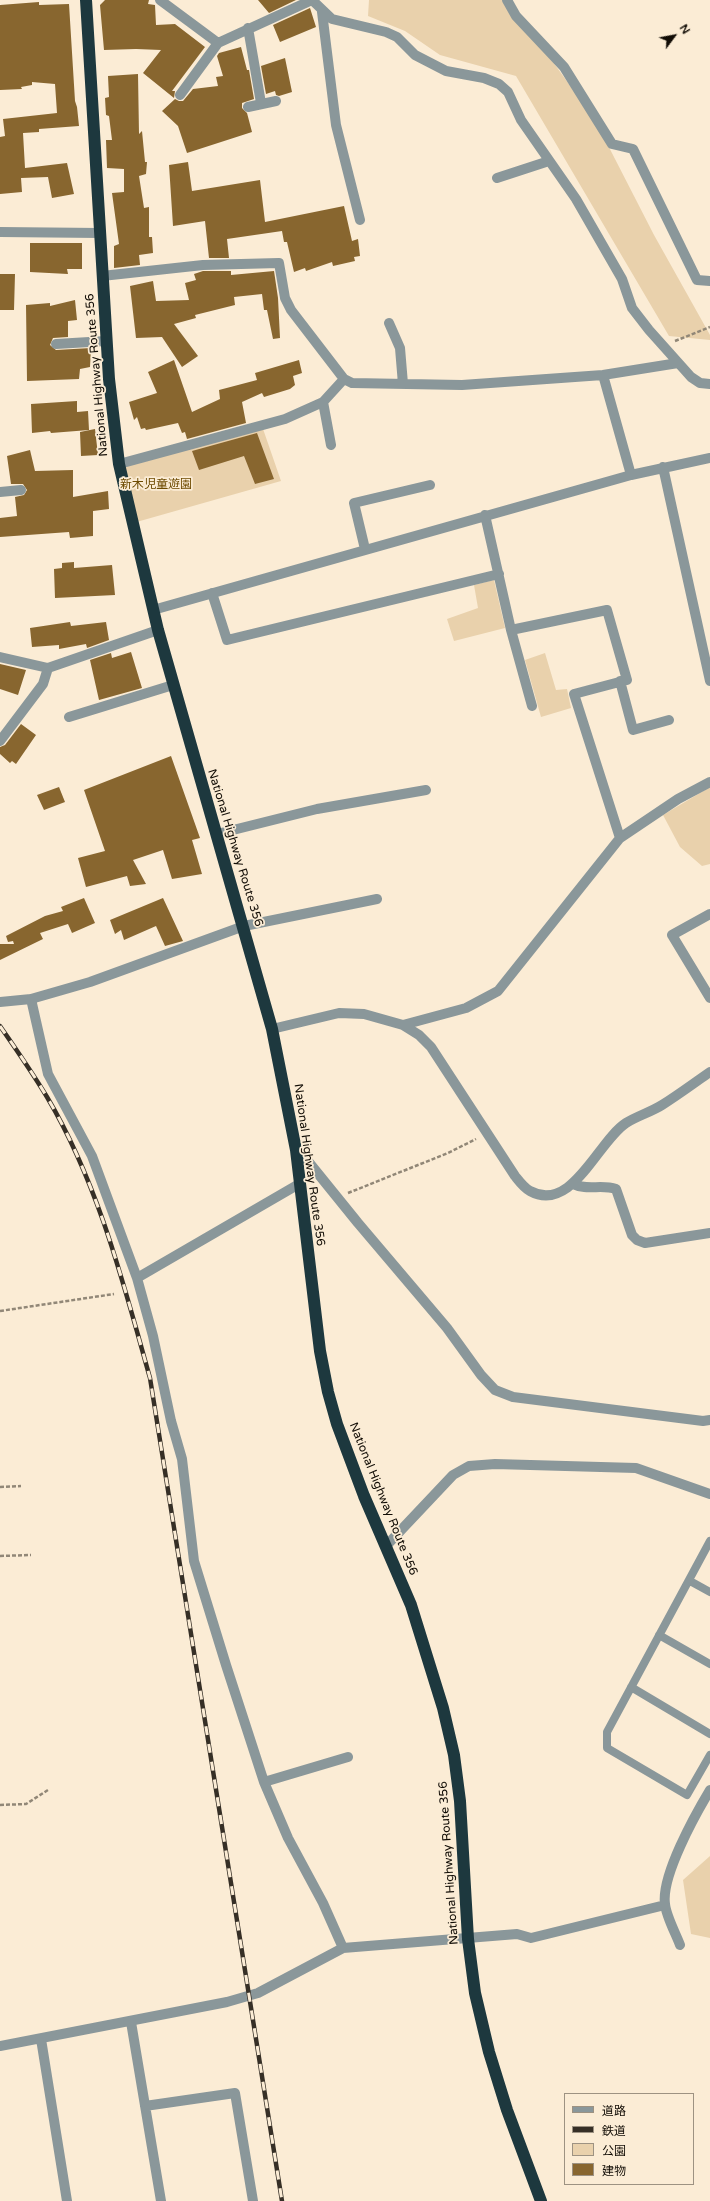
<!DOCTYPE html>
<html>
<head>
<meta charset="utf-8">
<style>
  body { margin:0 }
  #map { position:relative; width:710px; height:2201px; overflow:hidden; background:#fbecd5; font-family:"Varela Round","Noto Sans JP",sans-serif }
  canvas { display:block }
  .legend { position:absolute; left:564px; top:2093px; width:130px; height:92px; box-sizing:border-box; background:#fbecd5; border:1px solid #9d9282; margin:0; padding:5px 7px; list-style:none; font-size:12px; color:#110c05 }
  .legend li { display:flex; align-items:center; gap:8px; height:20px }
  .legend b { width:20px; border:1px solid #9d9282 }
  .north { position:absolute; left:654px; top:16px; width:40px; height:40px; -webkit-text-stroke:3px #fbecd5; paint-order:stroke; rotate:58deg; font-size:11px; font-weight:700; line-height:16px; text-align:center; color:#110c05 }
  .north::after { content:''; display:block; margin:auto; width:14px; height:18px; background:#110c05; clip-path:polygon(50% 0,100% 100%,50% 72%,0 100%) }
</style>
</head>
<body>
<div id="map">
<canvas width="710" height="2201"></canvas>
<ul class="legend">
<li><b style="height:5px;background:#8a979a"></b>道路</li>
<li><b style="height:5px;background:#362f26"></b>鉄道</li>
<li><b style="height:11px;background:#e9d1ac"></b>公園</li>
<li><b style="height:11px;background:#88662f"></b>建物</li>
</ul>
<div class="north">N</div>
</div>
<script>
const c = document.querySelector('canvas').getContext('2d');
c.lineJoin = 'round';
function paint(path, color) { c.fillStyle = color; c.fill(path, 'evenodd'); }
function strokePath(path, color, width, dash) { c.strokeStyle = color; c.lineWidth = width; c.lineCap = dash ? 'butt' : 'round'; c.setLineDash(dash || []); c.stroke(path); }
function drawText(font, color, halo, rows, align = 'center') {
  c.font = font + ' "Varela Round","Noto Sans JP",sans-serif'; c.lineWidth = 3.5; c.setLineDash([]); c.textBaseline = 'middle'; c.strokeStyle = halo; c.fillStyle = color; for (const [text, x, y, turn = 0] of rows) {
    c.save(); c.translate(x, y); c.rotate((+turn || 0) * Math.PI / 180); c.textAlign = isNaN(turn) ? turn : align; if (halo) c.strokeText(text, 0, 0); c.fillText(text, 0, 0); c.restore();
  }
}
const green = new Path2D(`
  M369,0H508L595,120L654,235L710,335V340L669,336L516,76L440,55L405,31L368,16Z
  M262,426L281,481L133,523L119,464Z
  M494,580L505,628L454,641L447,619L478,608L474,585Z
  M545,653L556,690L567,689L571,708L541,717L525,660Z
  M710,787V864L702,866L680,847L663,815Z
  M710,1856V1938L691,1934L683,1880Z`);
const building = new Path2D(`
  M105,0H149L148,4L155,5L156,25L175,24L205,47L172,91H175L174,98L143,73L161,50L136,49L104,50L100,5Z
  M258,0H296L269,13Z
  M39,2V5L69,4L75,101L77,107L79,126L39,129V132L23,133L25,168L67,163L74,194L52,198L48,177L21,178L22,192L0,194V137L5,136L3,119L57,113L55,84L32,82V85L21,87L22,89L0,90V5Z
  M310,8L316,27L280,42L273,25Z
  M241,47L247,70H249L254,99L242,103V108L247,113L252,132L187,153L178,126L162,111L175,99L179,101H183L193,89L218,86L216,77L223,76L217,56L219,53Z
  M285,58L292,92L279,96L276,95L275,91L266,94L261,66Z
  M138,74L139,134L142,131L145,162H147L146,174L139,176L144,208L149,207V237H152L153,253L139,255L140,265L114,268V246L119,244L112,193L124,192V169L107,168L106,140H112L109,116L106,115L105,98L109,97L108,76Z
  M188,162L192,191L260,180L265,222L344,206L352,241L358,239L360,256L354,257L355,261L333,266L332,262L306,271L305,268L294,272L287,242H284L282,231L227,239L229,258H209L205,221L173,226L169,165Z
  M30,243H82V269H67L68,274L30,272Z
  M203,271H231V275L274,271L278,298L280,338L273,339L267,310H264L262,294L234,297L235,305L195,315L196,318L174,324L198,356L182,367L162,337L136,338L130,286L153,281L156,301L189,300L185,283L196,280L194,274Z
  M0,274H15L14,310H0Z
  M75,300L77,320L68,321V337L53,338L50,345L56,350L91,348L90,367L80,369L79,379L27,381L26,305L50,303V306Z
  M174,360L192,412L220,399L219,390L257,380L255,373L299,360L302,373L293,376L295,385L290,389L264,397L262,393L242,402L246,423L187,439L185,432L182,433L178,423L146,430L145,428L141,429L137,417L134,420L129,402L157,393L148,372Z
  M77,401V412L88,411L89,430L51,433L50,431L32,433L31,404Z
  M95,429L98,455L81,456L80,432Z
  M257,433L274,479L255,484L244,456L199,470L192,451Z
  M30,450L35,471L73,470V497L108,491L109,509L93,511V536L70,538L69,532L0,537V518L17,516L15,497L24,495L27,490L23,484H11L7,456Z
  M74,562V568L112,565L115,595L55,598L54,569L62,568V563Z
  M70,622L71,626L106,622L109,640L87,648L86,644L59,649V645L32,647L30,628Z
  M131,652L142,688L99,700L90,660L111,653L112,658Z
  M0,664L26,670L18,695L0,689Z
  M21,724L36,735L16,764L12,761L10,763L0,754V747L5,745Z
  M171,756L200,838L192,840L202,874L172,879L163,850L133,860L146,884L130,886L127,876L86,887L78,858L105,851L84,790Z
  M59,787L65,802L44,810L37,795Z
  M84,898L95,923L72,933L68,924L40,933L43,939L0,960V944H14L13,941L8,942L6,936L45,916L63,911L61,907Z
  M163,898L183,941L165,946L156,926L124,940L121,930L115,934L110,920Z`);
const path = new Path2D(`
  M675,341L710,327
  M348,1193L448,1153L476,1139
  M0,1311L114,1294
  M0,1487L21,1486
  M0,1556L31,1555
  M0,1805L26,1804L48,1790`);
const lane = new Path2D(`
  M710,1541L607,1732V1748L687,1795L710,1755
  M690,1581L710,1592
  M659,1635L710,1664
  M631,1687L710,1734`);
const street = new Path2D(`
  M160,0L218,43L312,0
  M312,0L332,19L386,32L397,37L415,55L446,71L484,78L499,84L508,92L521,120L576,199L622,279L632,308L649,330L691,377L700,383L710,384
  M507,0L516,16L564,67L612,144L633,149L697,280L710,281
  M322,12L336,125L360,220
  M248,28L261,103
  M180,95L218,43
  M248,107L276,101
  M497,178L549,161
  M0,232L100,233
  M102,276L203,265L279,263L285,298L291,310L344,379L352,383L462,385L603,375L678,363
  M389,323L400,348L403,384
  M56,344L106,341
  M603,375L631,475
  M323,402L331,445
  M119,464L285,419L323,402L344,379
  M663,467L710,681
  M0,492L21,490
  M485,515L511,630L532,706
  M365,549L354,503L430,485
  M212,593L227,640L499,574
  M153,610L631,475L710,458
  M0,657L48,668L158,630
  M620,681L633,730L669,720
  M69,717L173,685
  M0,741L43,684L48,668
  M217,834L317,809L426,790
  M620,838L678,799L710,782
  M710,914L672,935L710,998
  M31,999L48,1074L92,1156L137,1278
  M0,1002L31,999L90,982L244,926L377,899
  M403,1025L466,1008L498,991L620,838L574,694L627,680L607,610L511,630
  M272,1029L339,1013L364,1014L403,1025L419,1035L431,1047L515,1176C519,1181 524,1188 530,1191C572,1214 598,1141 626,1123C637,1116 651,1112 662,1105C678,1095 694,1083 710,1072
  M296,1150L307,1160L358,1223L447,1328L481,1375L495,1390L513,1397L703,1421L710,1420
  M299,1184L137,1278L153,1336L171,1421L182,1459L194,1561L226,1665L264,1782L288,1838L323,1903L343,1948
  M573,1184C587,1191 601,1184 616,1189L632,1235L637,1240L645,1243L710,1233
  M386,1546L453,1475L469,1466L495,1464L636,1468L710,1494
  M264,1782L348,1757
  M680,1945C676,1934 666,1916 665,1904C661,1876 695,1815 710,1790
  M131,2022L161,2201
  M41,2039L67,2201
  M0,2046L227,2002L258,1993L343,1948L517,1934L531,1938L665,1905
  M145,2106L235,2093L253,2201`);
const highway = new Path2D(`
  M86,0L109,379L119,464L158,630L272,1029L296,1150L320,1351L328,1392L337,1424L364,1496L411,1605L443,1708L454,1755L460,1801L468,1939L475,1993L489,2052L507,2110L541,2201`);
const rail = new Path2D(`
  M0,1026C16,1049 32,1072 47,1097C98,1183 123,1282 150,1378L282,2201`);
const streetNames = [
  ["National Highway Route 356",97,375,-95],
  ["National Highway Route 356",235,848,73],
  ["National Highway Route 356",309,1165,82],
  ["National Highway Route 356",383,1499,68],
  ["National Highway Route 356",449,1863,-94]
];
const parkNames = [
  ["新木児童遊園",156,485]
];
paint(green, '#e9d1ac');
paint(building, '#88662f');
strokePath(path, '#918777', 2.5, [4, 2]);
strokePath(lane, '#8a979a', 8);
strokePath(street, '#8a979a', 10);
strokePath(highway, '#1d383e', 12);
strokePath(rail, '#362f26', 4.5);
strokePath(rail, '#fbecd5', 3, [9]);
drawText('12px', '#110c05', '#fbecd5', streetNames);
drawText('12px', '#6d4a00', '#fbecd5', parkNames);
</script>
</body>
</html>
